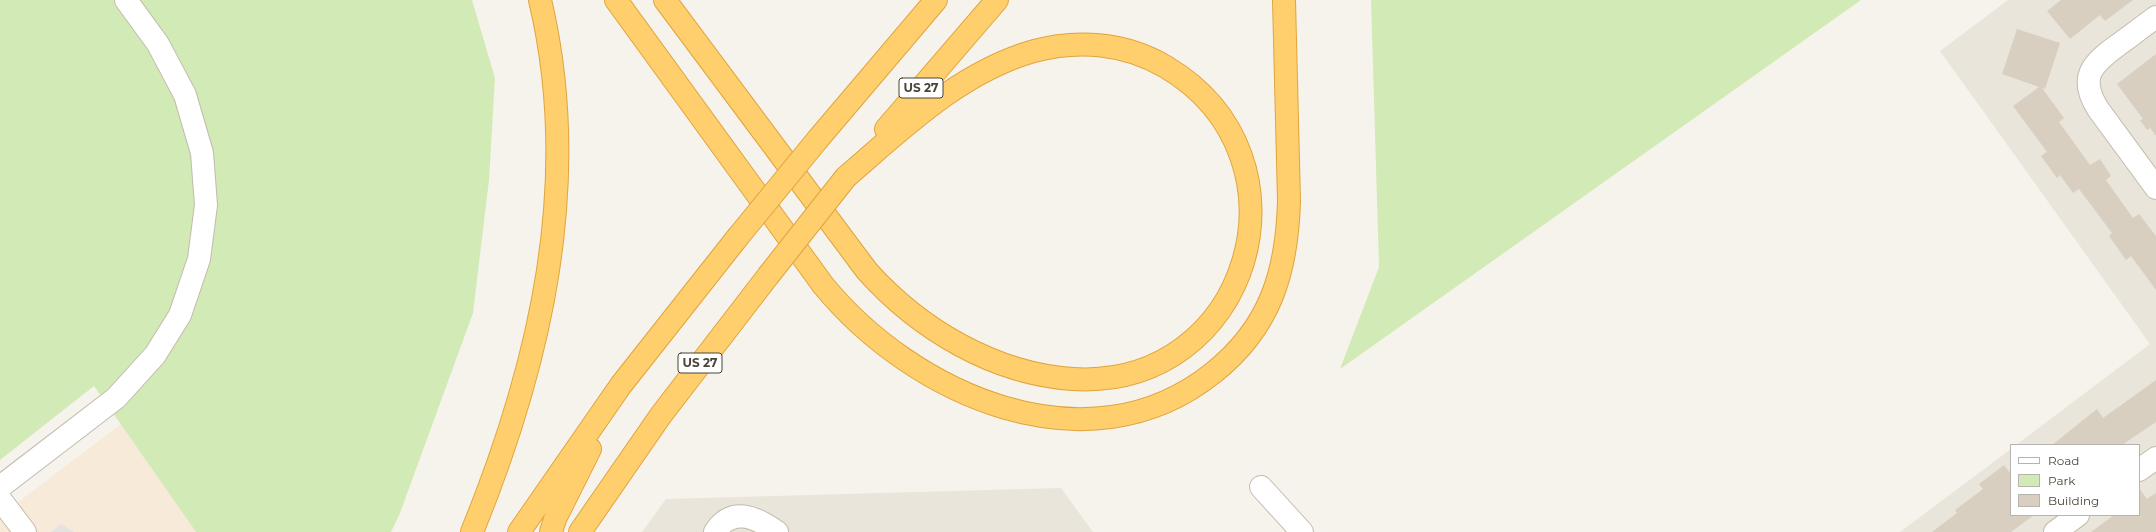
<!DOCTYPE html>
<html>
<head>
<meta charset="utf-8">
<style>
  body { margin:0 }
  #map { position:relative; width:2156px; height:532px; overflow:hidden; background:#f6f3ec; font-family:Montserrat,sans-serif }
  canvas { display:block }
  .legend { position:absolute; left:2010px; top:444px; width:130px; height:72px; box-sizing:border-box; background:#fff; border:1px solid #b7b4b0; margin:0; padding:5px 7px; list-style:none; font-size:12px; color:#4b4439 }
  .legend li { display:flex; align-items:center; gap:8px; height:20px }
  .legend b { width:20px; border:1px solid #b7b4b0 }
</style>
</head>
<body>
<div id="map">
<canvas width="2156" height="532"></canvas>
<ul class="legend">
<li><b style="height:5px;background:#fff"></b>Road</li>
<li><b style="height:11px;background:#d2eab5"></b>Park</li>
<li><b style="height:11px;background:#d8cfc1"></b>Building</li>
</ul>
</div>
<script>
const c = document.querySelector('canvas').getContext('2d');
c.lineJoin = 'round';
function paint(path, color) { c.fillStyle = color; c.fill(path, 'evenodd'); }
function strokePath(path, color, width, dash) { c.strokeStyle = color; c.lineWidth = width; c.lineCap = dash ? 'butt' : 'round'; c.setLineDash(dash || []); c.stroke(path); }
function drawText(font, color, halo, rows, align = 'center') {
  c.font = font + ' Montserrat,sans-serif'; c.lineWidth = 3.5; c.setLineDash([]); c.textBaseline = 'middle'; c.strokeStyle = halo; c.fillStyle = color; for (const [text, x, y, turn = 0] of rows) {
    c.save(); c.translate(x, y); c.rotate((+turn || 0) * Math.PI / 180); c.textAlign = isNaN(turn) ? turn : align; if (halo) c.strokeText(text, 0, 0); c.fillText(text, 0, 0); c.restore();
  }
}
const residential = new Path2D(`
  M2008,0H2156V532H1900L2011,449V515H2139V445H2016L2150,344L1940,51Z
  M1061,488L1093,532H642L666,499Z`);
const commercial = new Path2D(`
  M121,424L196,532H0V516Z`);
const green = new Path2D(`
  M0,0H472L495,78L489,180L473,313L400,513L391,532H196L94,386L0,460Z
  M1371,0H1861L1340,369L1379,267Z`);
const parking = new Path2D(`
  M61,524L74,532H51Z`);
const building = new Path2D(`
  M2061,0H2133L2105,21L2100,15L2070,39L2047,11Z
  M2017,29L2060,43L2045,89L2042,88L2064,118L2059,122L2090,165L2100,159L2111,176L2106,180L2133,218L2139,214L2156,236V290L2131,256L2126,260L2109,236L2112,233L2079,189L2073,193L2060,175L2057,178L2041,156L2047,152L2013,106L2039,87L2002,74Z
  M2156,54V136L2150,128L2147,130L2140,120L2143,119L2117,84Z
  M2156,380V422L2122,445H2052L2097,409L2103,418Z
  M2004,465L2011,474V515H2034L2011,532H1932L1957,513L1955,510L1983,489L1979,484Z
  M2139,488L2147,499L2156,493V532H2091L2114,515H2139Z`);
const minor = new Path2D(`
  M2156,17C2143,26 2131,36 2118,45C2092,64 2078,77 2098,109L2156,188
  M2139,470L2156,458
  M0,487L116,398L155,355L180,315L199,259L206,205L202,153L185,95L158,44L126,0
  M1261,487L1302,532
  M0,499L25,532
  M715,532C732,506 756,517 777,532
  M2055,532L2078,515`);
const highway = new Path2D(`
  M616,0L823,285C913,395 1088,473 1213,373C1271,327 1287,271 1289,201L1284,0
  M665,0L867,271C919,329 994,374 1073,379C1250,390 1319,158 1166,67C1126,43 1078,39 1034,51C960,72 903,128 846,177
  M886,129L997,0
  M818,139L936,0
  M472,532C541,363 583,181 540,0
  M519,532L621,385L737,238
  M551,532L555,519L590,449
  M580,532L661,415L768,276`);
const highwayBridge = new Path2D(`
  M737,238L818,139
  M768,276L846,177`);
const shields = [
  [921,88,44],
  [700,363,44]
];
const shieldNames = [
  ["US 27",921,88],
  ["US 27",700,363]
];
paint(residential, '#eae5da');
paint(commercial, '#f7ead8');
paint(green, '#d2eab5');
paint(parking, '#e5e3e0');
paint(building, '#d8cfc1');
strokePath(minor, '#c2bbae', 24);
strokePath(highway, '#e0a43c', 24);
strokePath(minor, '#fff', 22);
strokePath(highway, '#ffcf6e', 22);
strokePath(highwayBridge, '#e0a43c', 24, []);
strokePath(highwayBridge, '#ffcf6e', 22);
for (const [x, y, w] of shields) { const box = new Path2D(); box.roundRect(x - w / 2, y - 10, w, 20, 3); c.fillStyle = '#fff'; c.fill(box); strokePath(box, '#4b4439', 1); }
drawText('bold 12px', '#4b4439', null, shieldNames);
</script>
</body>
</html>
